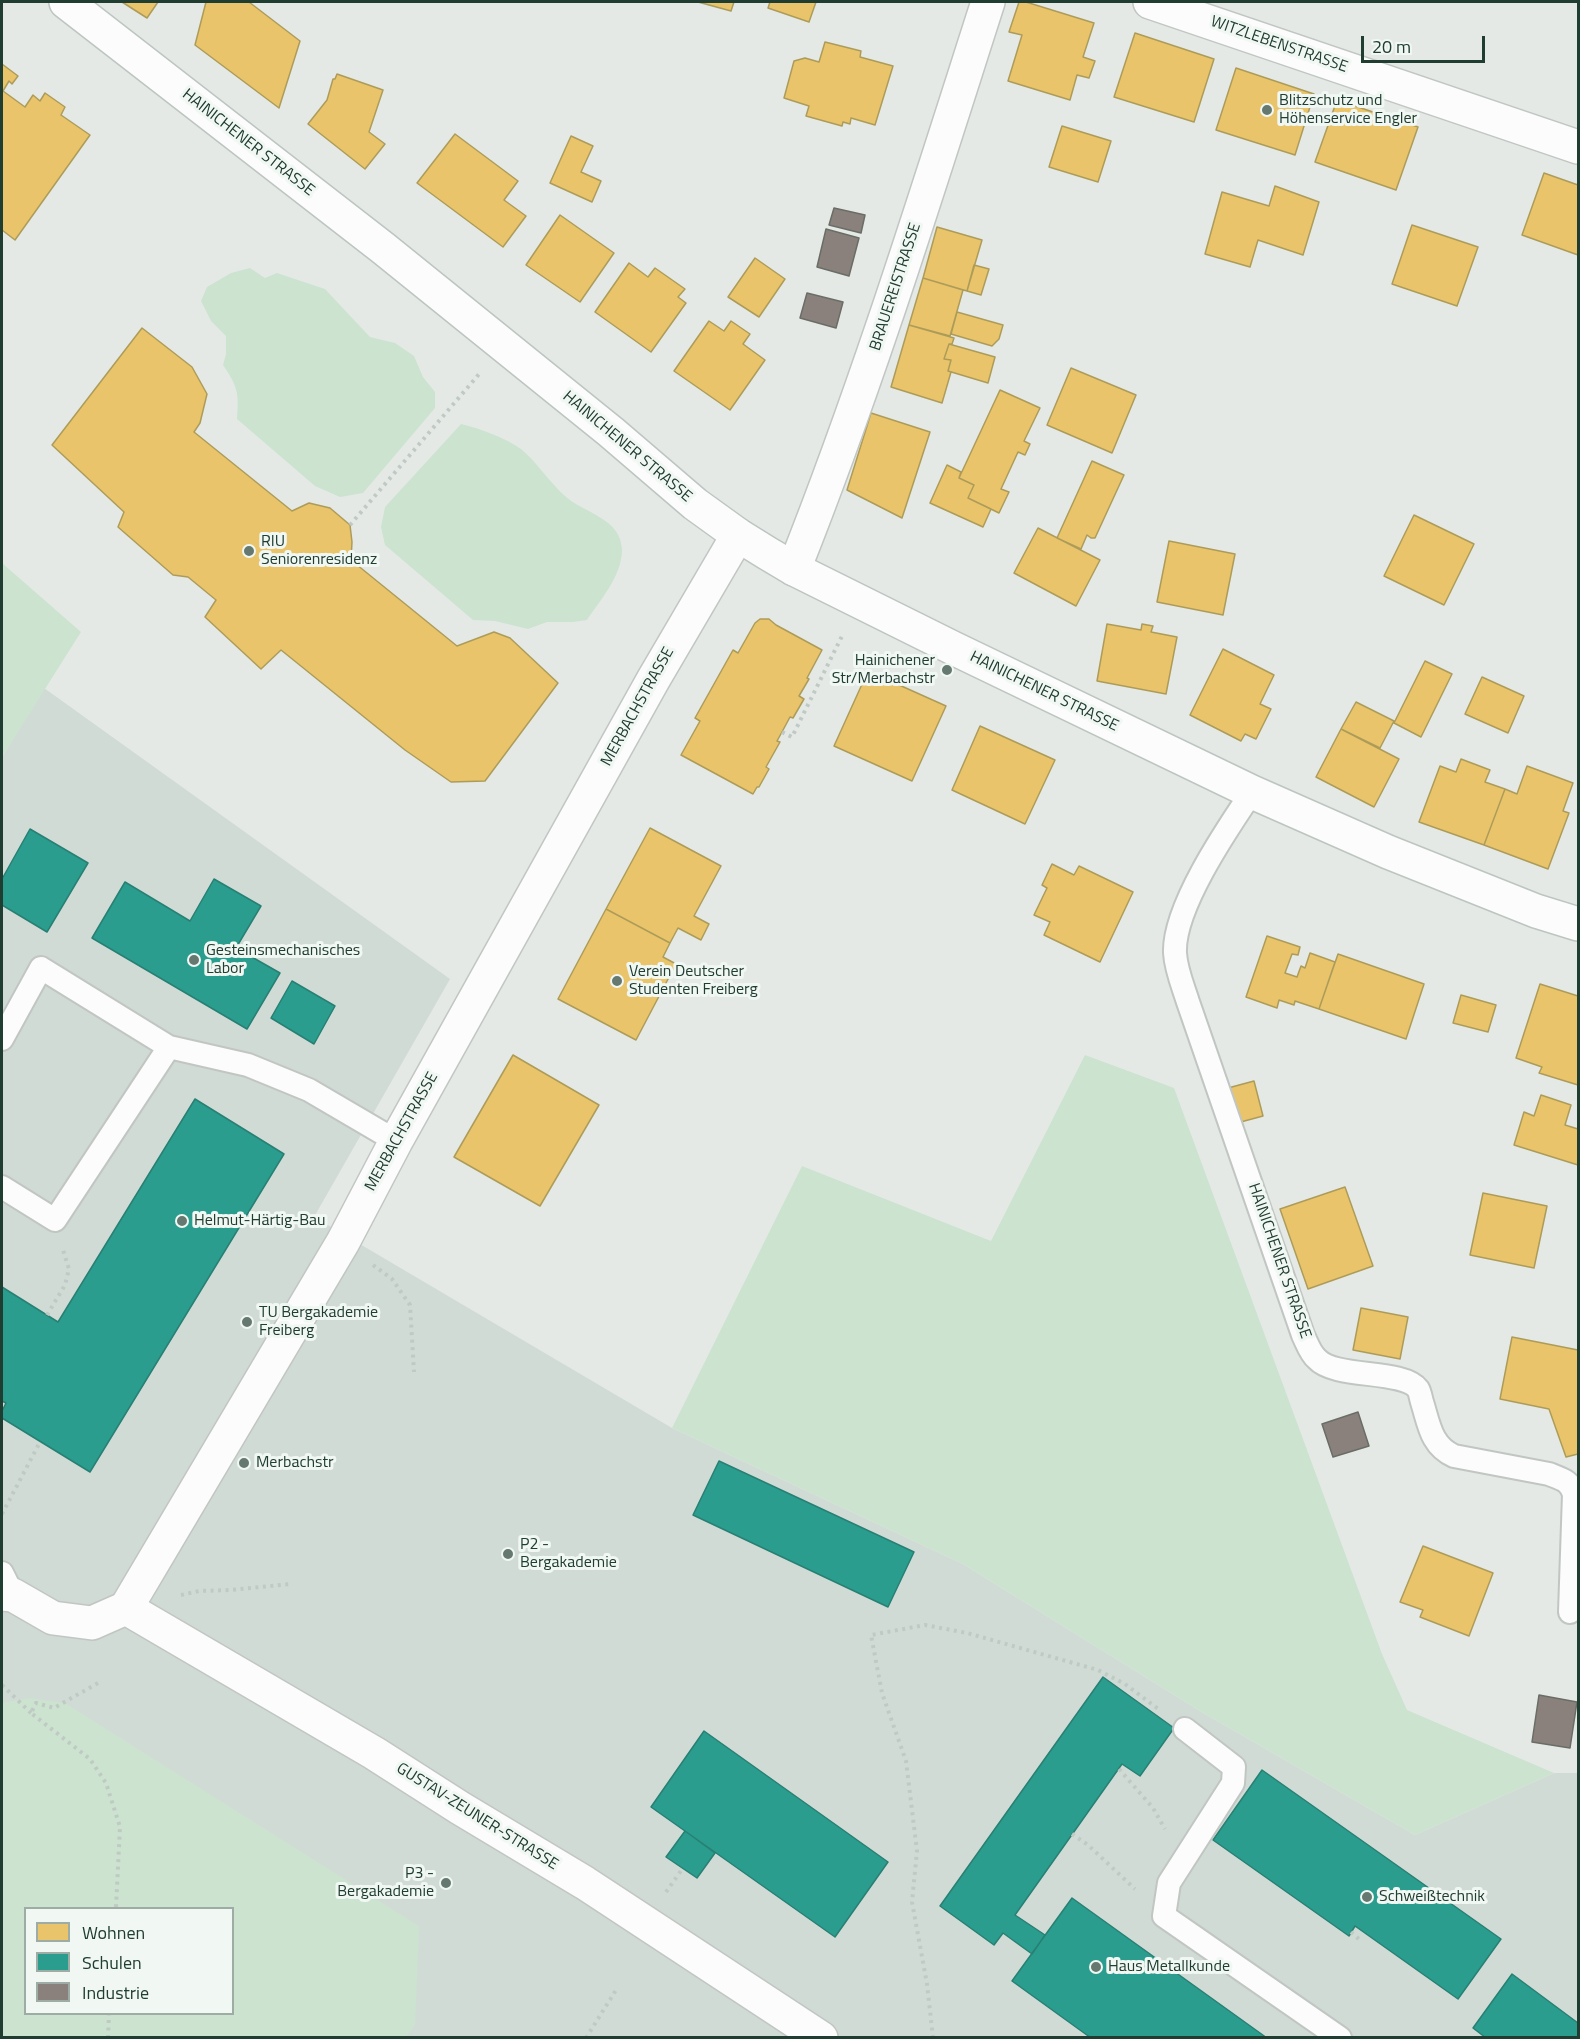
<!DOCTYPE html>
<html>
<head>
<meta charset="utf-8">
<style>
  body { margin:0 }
  #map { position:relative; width:1580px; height:2039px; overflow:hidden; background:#e4e9e6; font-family:"Titillium Web",sans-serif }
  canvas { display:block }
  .frame { position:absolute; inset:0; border:3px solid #203d31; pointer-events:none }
  .legend { position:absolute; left:24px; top:1907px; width:210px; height:108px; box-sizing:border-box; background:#f1f8f4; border:2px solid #9dada6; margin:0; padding:8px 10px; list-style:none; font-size:18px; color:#203d31 }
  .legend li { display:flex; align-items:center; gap:12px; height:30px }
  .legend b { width:30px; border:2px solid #9dada6 }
  .scale { position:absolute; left:1361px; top:36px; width:124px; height:27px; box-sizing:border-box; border:3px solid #203d31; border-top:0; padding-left:8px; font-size:18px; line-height:21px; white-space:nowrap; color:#203d31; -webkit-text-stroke:4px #f1f8f4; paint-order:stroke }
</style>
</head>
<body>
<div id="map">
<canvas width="1580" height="2039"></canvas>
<div class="frame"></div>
<ul class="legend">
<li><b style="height:16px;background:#e9c46a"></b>Wohnen</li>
<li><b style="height:16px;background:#2a9d8f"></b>Schulen</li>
<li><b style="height:16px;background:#8a817c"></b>Industrie</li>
</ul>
<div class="scale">20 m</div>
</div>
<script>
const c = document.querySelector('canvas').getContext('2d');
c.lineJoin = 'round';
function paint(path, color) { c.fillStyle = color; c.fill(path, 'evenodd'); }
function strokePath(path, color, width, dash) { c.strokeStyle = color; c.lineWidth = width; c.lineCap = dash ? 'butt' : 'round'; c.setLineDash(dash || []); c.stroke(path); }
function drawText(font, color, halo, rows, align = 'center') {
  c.font = font + ' "Titillium Web",sans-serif'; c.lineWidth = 6; c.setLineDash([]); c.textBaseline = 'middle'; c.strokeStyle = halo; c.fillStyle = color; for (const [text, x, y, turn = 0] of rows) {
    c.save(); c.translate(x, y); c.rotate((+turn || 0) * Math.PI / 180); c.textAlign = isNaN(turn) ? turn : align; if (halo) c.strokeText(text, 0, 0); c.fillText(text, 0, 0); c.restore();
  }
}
const built = new Path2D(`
  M44,688L450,979L314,1217L672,1428L963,1564L1200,1711L1415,1835L1554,1773H1578V2037H2V757ZM26,1908H232V2014H26Z`);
const green = new Path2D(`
  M250,268L265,278L277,273L325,289L370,337L395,343L414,356L423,377L435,392V408L363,493L340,497L315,486L237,419C239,393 238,387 223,365L226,354V336L211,321L201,301L207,287L231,273Z
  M461,424C481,429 504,437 521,449C537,462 549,482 565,496C585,514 622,518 622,551C621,577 601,599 587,620L573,622H547L528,629L495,621L473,620L385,545L381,527L385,507Z
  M2,563L81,632L2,757Z
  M1085,1055L1174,1088L1382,1654L1407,1710L1554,1773L1415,1835L1200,1711L963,1564L672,1428L802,1166L991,1241Z
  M29,1698L65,1703L419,1926L415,2025L406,2037H2V1703ZM26,1908H232V2014H26Z`);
const homes = new Path2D(`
  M122,2H158L147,18Z
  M206,2H249L300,41L279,108L195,45Z
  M698,2H734L731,11Z
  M770,2H816L809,22L768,8Z
  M1019,2H1026L1094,23L1083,57L1095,61L1089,78L1077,75L1070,100L1008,81L1022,35L1009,32Z
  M1135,33L1214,59L1194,122L1114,97Z
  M825,42L861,51L860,57L893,66L875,125L851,118L850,124L843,122L842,126L806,116L809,106L784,98L794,61L805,58L819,62Z
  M2,64L18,76L12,84L9,81L3,91L25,107L33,95L40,101L45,93L65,107L61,115L90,135L15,240L2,230Z
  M1236,68L1314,94L1295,155L1216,130Z
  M337,74L383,90L369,132L385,144L365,169L308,124L327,100L333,79H335Z
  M1337,100L1418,127L1396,190L1315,162Z
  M1062,126L1111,141L1098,182L1049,167Z
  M455,134L518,181L504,200L526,216L503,247L417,183Z
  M571,136L593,146L581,172L601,181L592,202L550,183Z
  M1544,173L1578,185V255L1522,235Z
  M1275,186L1319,202L1303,255L1258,240L1250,267L1205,254L1222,192L1269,206Z
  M560,215L614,253L580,302L526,265Z
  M1412,225L1478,247L1457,306L1392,284Z
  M937,227L982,240L967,291L923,278Z
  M755,258L785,279L759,317L728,297Z
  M629,263L648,277L655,268L685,289L678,297L686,303L651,352L595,312Z
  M974,265L989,269L981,295L967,291Z
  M923,278L963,290L950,336L909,325Z
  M957,312L1003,325L999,339L992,346L951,334Z
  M709,321L724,331L731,321L750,334L743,344L765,360L730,410L674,371Z
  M909,325L954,338L952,344H949L944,359L951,360L948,371L951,372L942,403L891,387Z
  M142,328L192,367L207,394L200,423L194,432L292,511L309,503L330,508L350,525L352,542L351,560L457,646L494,632L510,638L558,683L485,781L451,782L405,750L281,650L261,669L205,617L216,600L188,577L173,575L118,527L124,512L52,445Z
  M949,344L995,357L988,383L948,371L951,360L944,359Z
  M1071,368L1136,395L1112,453L1047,425Z
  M1000,390L1040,408L1024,441L1030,444L1025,455L1018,452L1001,489L1009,492L999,513L968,498L974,485L959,478Z
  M871,413L930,432L902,518L847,490Z
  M1092,461L1124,475L1095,538H1091L1087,535L1081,549L1057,538Z
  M947,465L961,472L959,478L974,485L968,498L991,509L983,527L930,503Z
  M1414,515L1474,544L1444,605L1384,576Z
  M1038,528L1100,560L1076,606L1014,573Z
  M1169,541L1235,554L1223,615L1157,602Z
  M760,619H769L776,625L822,650L807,678L809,679L799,696L804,699L793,718L790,717L782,732L777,741L780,742L766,767L769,769L759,787H757L753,794L681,755L700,721L695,718L733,650L738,653L755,623Z
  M1107,624L1141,630L1142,624L1153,626L1151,632L1177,637L1166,694L1097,681Z
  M1223,649L1274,675L1260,704L1271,709L1256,739L1245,734L1241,741L1190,715Z
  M1425,661L1452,674L1421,737L1394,723Z
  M868,671L946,706L912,781L834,746Z
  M1482,677L1524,696L1508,733L1465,714Z
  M1356,702L1394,721L1380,748L1341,729Z
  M980,726L1055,760L1025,824L952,790Z
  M1341,729L1399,759L1374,807L1316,777Z
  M1461,759L1490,770L1485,782L1505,789L1484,845L1419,822L1440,766L1456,772Z
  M1527,766L1573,783L1563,811L1569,813L1548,869L1484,845L1505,789L1517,794Z
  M650,828L721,866L694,916L709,924L701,940L678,928L670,943L606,909Z
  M1052,864L1074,875L1079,866L1133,892L1100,962L1044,935L1050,922L1034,915L1047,888L1042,885Z
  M606,909L670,943L663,957L676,964L636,1040L558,999Z
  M1267,936L1300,947L1298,955L1292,954L1285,973L1297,977L1301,966L1305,968L1310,953L1335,962L1319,1009L1295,1001L1294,1005L1279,1000L1277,1008L1246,997Z
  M1338,954L1424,984L1406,1039L1319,1009Z
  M1540,984L1578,996V1085L1539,1073L1542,1067L1516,1058Z
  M1461,995L1496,1005L1488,1032L1453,1023Z
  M513,1055L599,1105L540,1206L454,1157Z
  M1254,1081L1263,1116L1237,1123L1228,1088Z
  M1541,1095L1571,1105L1565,1125L1578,1129V1165L1514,1145L1524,1112L1534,1116Z
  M1345,1187L1373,1266L1308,1289L1280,1209Z
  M1483,1193L1547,1206L1534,1268L1470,1255Z
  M1361,1308L1408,1317L1400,1359L1353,1350Z
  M1512,1337L1578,1350V1454L1566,1457L1549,1409L1500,1399Z
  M1423,1546L1493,1573L1469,1636L1420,1617L1423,1610L1400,1602Z`);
const schools = new Path2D(`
  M30,829L88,863L47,932L2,905V879Z
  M214,879L261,906L236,948L280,973L247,1029L92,938L125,882L190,921Z
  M292,981L335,1006L314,1044L271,1018Z
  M195,1099L284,1154L90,1472L2,1418V1411L6,1403L2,1401V1287L58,1322Z
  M719,1461L914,1552L888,1607L693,1515Z
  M1103,1677L1174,1728L1140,1776L1122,1764L1015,1915L1045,1935L1032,1954L1003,1933L994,1945L940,1906Z
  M704,1731L888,1862L835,1937L651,1807Z
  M1262,1770L1501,1939L1458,1999L1355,1926L1349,1936L1213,1840Z
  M685,1831L715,1853L697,1878L666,1857Z
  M1072,1898L1267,2038H1091L1012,1981Z
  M1512,1974L1578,2023V2038H1486L1473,2028Z`);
const industry = new Path2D(`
  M834,208L865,215L861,233L829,225Z
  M826,229L859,238L849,276L817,267Z
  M807,293L843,302L836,328L800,318Z
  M1358,1412L1369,1446L1333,1457L1322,1424Z
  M1539,1695L1577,1702L1570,1748L1532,1742Z`);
const path = new Path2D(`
  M350,525L480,373
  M782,732L792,737L843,634
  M373,1265L392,1279L410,1305L414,1372
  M47,1315L65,1285L69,1269L63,1250
  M2,1514L40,1442
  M181,1595L199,1591L231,1590L290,1584
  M98,1683L54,1708L36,1703L31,1713L90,1759L106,1783L120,1827L116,1908
  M2,1685L31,1713
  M1119,1769L1153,1808L1165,1829
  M1072,1834L1088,1845L1135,1889
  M666,1892L683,1868
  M1351,1932L1362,1942
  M108,2038L109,2014
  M586,2038L616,1990
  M933,2038L927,1984L912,1902L917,1851L906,1761L882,1693L871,1635L925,1625L967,1633L1098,1670L1125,1684L1161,1711`);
const lane = new Path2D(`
  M1252,792C1227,829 1173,908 1175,953C1176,970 1183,986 1188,1002L1303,1335C1307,1343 1310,1353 1317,1359C1335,1379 1403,1369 1418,1389C1420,1392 1421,1399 1422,1402C1429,1424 1431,1446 1454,1456L1549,1474C1561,1479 1570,1480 1574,1494L1570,1612
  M2,1039L41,968L169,1047L248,1065L309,1090L396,1141
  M2,1187L55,1220L169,1047
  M2,1573L13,1595
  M1185,1729L1234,1767L1233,1783L1169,1883L1164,1916L1340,2038`);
const street = new Path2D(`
  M1150,2L1578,147
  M794,569C868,383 927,192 988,2
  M2,1594L13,1595L53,1618L92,1623L126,1608L343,1242L396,1141L653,680L738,535
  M126,1608L374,1753L460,1808L585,1883L821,2038`);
const secondary = new Path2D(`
  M66,2L383,248L611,432L695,504L738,535L767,553L794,569L953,648L1252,792L1388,852L1536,911L1578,924`);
const markers = [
  [1267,110,6,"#657970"],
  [249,551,6,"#657970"],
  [947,670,6,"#657970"],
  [194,960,6,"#657970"],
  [617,981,6,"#657970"],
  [182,1221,6,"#657970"],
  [247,1322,6,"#657970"],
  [244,1463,6,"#657970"],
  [508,1554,6,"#657970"],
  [446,1883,6,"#657970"],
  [1367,1897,6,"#657970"],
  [1096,1967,6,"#657970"]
];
const streetNames = [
  ["WITZLEBENSTRASSE",1279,45,19],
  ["HAINICHENER STRASSE",248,143,38],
  ["BRAUEREISTRASSE",896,287,-72],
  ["HAINICHENER STRASSE",627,447,40],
  ["HAINICHENER STRASSE",1044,692,26],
  ["MERBACHSTRASSE",638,707,-61],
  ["MERBACHSTRASSE",402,1132,-61],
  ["HAINICHENER STRASSE",1279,1261,71],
  ["GUSTAV-ZEUNER-STRASSE",477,1817,32]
];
const poiNames = [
  ["Blitzschutz und",1279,101],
  ["Höhenservice Engler",1279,119],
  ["RIU",261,542],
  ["Seniorenresidenz",261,560],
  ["Hainichener",935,661,"right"],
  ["Str/Merbachstr",935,679,"right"],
  ["Gesteinsmechanisches",206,951],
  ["Labor",206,969],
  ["Verein Deutscher",629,972],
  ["Studenten Freiberg",629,990],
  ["Helmut-Härtig-Bau",194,1221],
  ["TU Bergakademie",259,1313],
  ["Freiberg",259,1331],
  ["Merbachstr",256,1463],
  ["P2 -",520,1545],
  ["Bergakademie",520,1563],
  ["P3 -",434,1874,"right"],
  ["Bergakademie",434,1892,"right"],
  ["Schweißtechnik",1379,1897],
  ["Haus Metallkunde",1108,1967]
];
paint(built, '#d1dbd5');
paint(green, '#cce3cf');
paint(homes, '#e9c46a');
strokePath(homes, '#ad9c59', 1.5);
paint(schools, '#2a9d8f');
strokePath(schools, '#278073', 1.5);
paint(industry, '#8a817c');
strokePath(industry, '#6a6d66', 1.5);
strokePath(lane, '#c1c6c3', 26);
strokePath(street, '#c1c6c3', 36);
strokePath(secondary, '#bdc5c1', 36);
strokePath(path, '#c0cac4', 4, [3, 4.5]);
strokePath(lane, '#fbfcfb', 22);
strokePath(street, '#fbfcfb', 33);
strokePath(secondary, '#fbfcfb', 33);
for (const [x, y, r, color] of markers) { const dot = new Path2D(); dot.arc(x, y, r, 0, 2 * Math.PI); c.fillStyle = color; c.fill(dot); strokePath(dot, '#f1f8f4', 2); }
drawText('16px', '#203d31', '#f1f8f4', streetNames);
drawText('16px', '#203d31', '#f1f8f4', poiNames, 'left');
</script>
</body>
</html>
